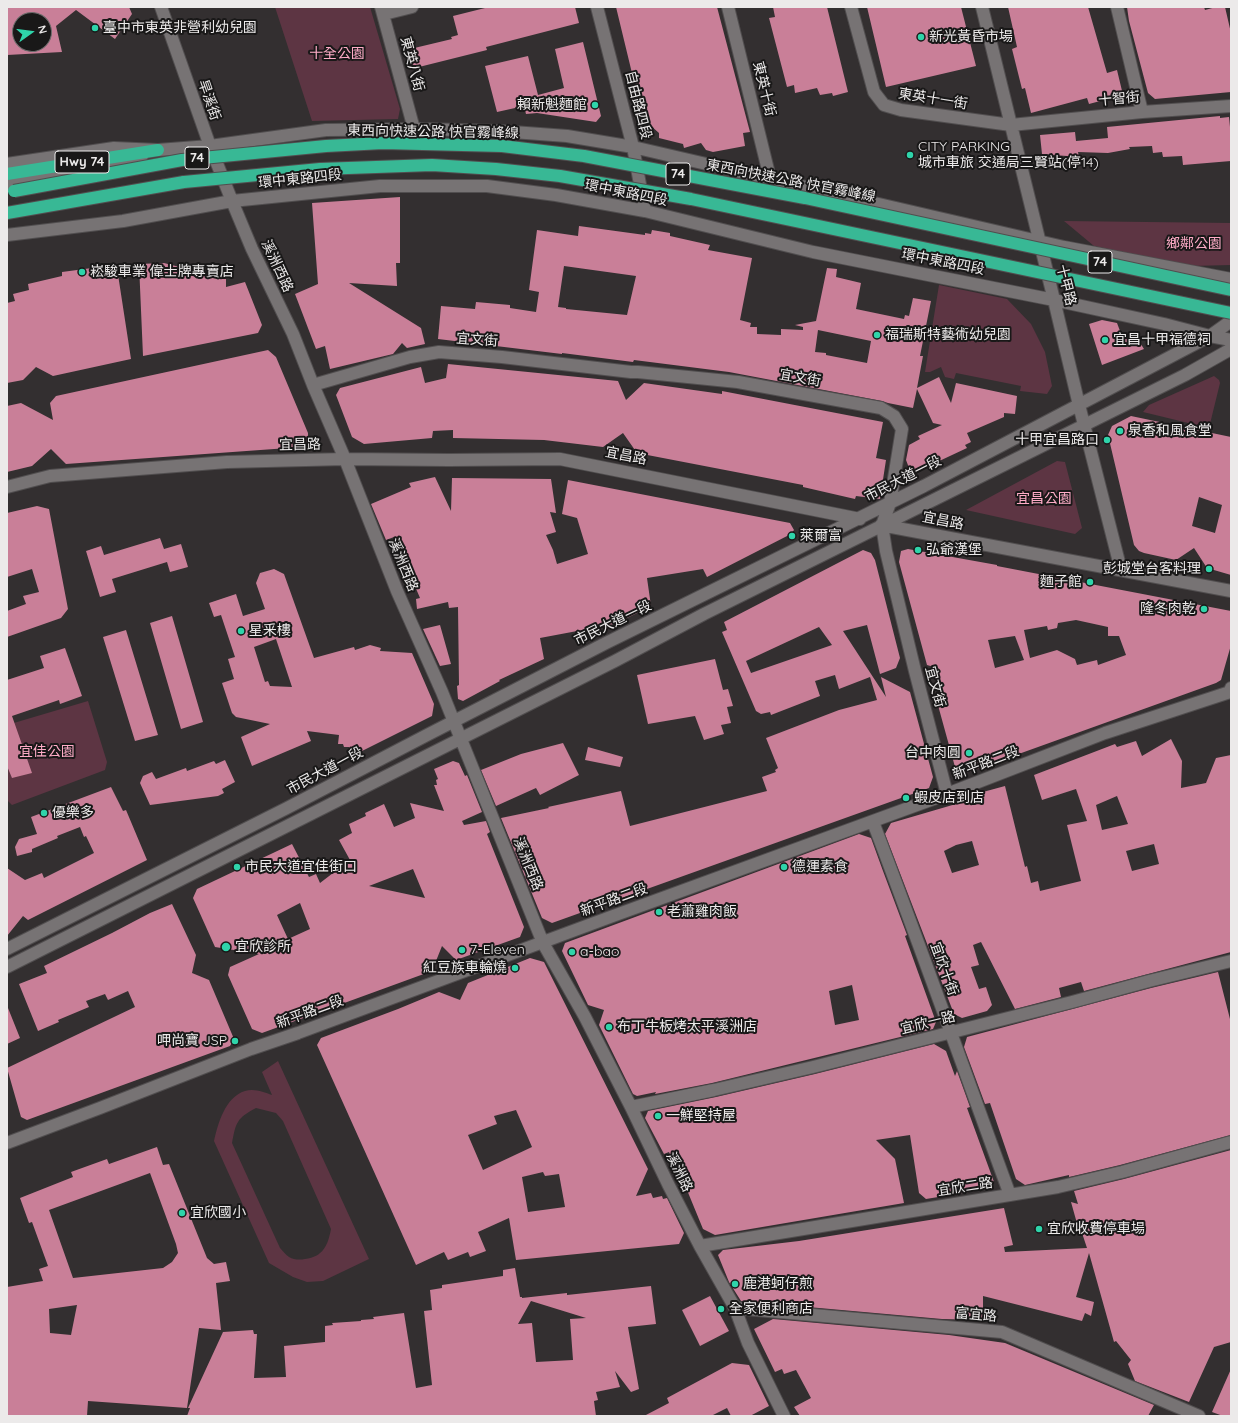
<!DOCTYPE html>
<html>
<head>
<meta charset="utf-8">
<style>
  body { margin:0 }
  #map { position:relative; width:1238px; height:1423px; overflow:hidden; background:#332f30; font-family:Quicksand,sans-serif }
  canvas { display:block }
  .frame { position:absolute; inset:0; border:8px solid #eceaea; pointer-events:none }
  .north { position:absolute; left:12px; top:12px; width:40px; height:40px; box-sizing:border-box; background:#191818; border:1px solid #6d6c6c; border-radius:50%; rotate:76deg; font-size:11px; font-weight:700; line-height:16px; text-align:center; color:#eceaea }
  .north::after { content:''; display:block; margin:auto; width:14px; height:18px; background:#2fd4aa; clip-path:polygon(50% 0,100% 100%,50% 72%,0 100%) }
</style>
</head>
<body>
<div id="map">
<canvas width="1238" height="1423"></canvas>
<div class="frame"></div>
<div class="north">N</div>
</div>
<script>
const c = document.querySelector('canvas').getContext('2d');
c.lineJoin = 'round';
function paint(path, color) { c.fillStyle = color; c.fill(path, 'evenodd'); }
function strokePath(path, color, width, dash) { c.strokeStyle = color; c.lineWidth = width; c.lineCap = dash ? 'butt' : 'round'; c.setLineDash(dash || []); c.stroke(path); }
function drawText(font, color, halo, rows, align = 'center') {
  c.font = font + ' Quicksand,"Noto Sans TC",sans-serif'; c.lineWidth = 4; c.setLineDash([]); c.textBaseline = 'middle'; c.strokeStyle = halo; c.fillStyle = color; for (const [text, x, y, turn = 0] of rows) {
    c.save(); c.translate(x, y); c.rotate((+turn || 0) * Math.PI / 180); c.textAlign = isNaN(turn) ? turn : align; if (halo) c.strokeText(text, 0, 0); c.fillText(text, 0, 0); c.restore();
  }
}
const green = new Path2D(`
  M275,7H370L400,109L398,119L312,121Z
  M1064,221L1231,223V265L1191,266L1094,246Z
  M939,285L1007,299L1031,324L1045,352L1052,386L1047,394L1020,391L1021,386L956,373L954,379L945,377L941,367L930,372H925Z
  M1214,376L1219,380L1220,383L1209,428L1143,412L1149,405Z
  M1057,461L1065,462L1082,528L1075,534L966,510Z
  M88,701L107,762L105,770L12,805L7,800V725Z
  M278,1061L369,1259L323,1281L307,1282L293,1277L269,1263L214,1141C218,1124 225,1097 245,1091C254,1088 264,1092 272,1095L262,1072ZM256,1108L276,1113L283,1121L331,1229C328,1245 323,1257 305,1259C300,1260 294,1260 289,1257C286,1255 283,1251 280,1248L232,1143C236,1122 237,1118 256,1108Z`);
const building = new Path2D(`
  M7,7H129L132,14L115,39L76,10L56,26L62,52L7,55ZM20,20H44V44H20Z
  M489,7H575L579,23L486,47L487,50L411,69L406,50L452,39L451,37L458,35L453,16Z
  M616,7H717L750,132L743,133L745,146L713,152L706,150L701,143L684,148L683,144L659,138V133L651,126L645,127Z
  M773,7H827L848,92L833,96L832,93L820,95L817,88L795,93L794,85L787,87L769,18L775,17Z
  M867,7H961L976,66L886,87Z
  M1008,7H1088L1107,73L1117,70L1123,95L1089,104L1087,98L1031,113L1025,88L1022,89L1012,49L1017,47Z
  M1127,7H1204L1205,10L1216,7H1225L1231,33V92L1155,99L1148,93L1129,21Z
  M583,42L601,116L596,122L537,113L526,114L524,106L497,112L485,66L528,56L538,95L564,88L555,49Z
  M1220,116V118L1229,117L1231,137V161L1183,165L1182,156L1163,157L1162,152L1153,153L1152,146L1129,147L1130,149L1108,153L1078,152L1079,157L1042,154L1040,135L1075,132L1076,141L1108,138L1107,127Z
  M400,197V263H396L397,286L349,283L421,328L425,344L407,348L402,343L393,354L330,369L325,346L316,349L295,294L318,284L312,203Z
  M579,226L645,235V233L651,234L652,230L670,233V236L710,245L708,250L752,258L740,320L751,323L750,327H757V334L781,335V329L803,330V327L795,325L816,321L827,268L837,269L836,277L861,283L856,309L904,319L905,315L909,316L913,298L931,301L920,356H923L917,388L939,377L951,403L956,383L1017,396L1015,414L1004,413V417L967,433L971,442L965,445L967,448L935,463L933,461L911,473L906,460L909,445L920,439L918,436L942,425L933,423L917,389L913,408L888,403L882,401L729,372L634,360L633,362L562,353V354L438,339L441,306L475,309L476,302L510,305V308L536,312L539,292L529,290L537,230L578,236ZM564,266L636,276L627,315L566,309V308L558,307ZM818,330L871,341L867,363L826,355V353L815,352Z
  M164,263L226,279V287L245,282L262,325L258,333L143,356L139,264Z
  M92,268L93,273L117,268L131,359L53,376L36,367L23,380L7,383V303L15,301L13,294L29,290L28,284L62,276V272Z
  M1102,320L1117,323L1123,339L1137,338L1144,349L1102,365L1089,324Z
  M268,350L276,357L308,433V441L302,447L66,464L51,449L32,466L7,472V406L21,403L53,420L50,403L56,396Z
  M448,364L618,381L626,400L644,383L722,394V391L883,422L876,458L886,460L880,499L856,496L855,499L803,487V485L637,453L623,433L603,447L544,440L453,438V430L433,431L432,438L364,444L352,437L336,395L340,388L421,367L425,383L446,378Z
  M1131,416L1231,437V575L1207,568L1194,548L1176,560L1144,553L1139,551L1134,545L1108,435L1112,426ZM1199,497L1222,505L1215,533L1192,526Z
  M435,477L451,511L452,478L551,479L556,513L550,512L556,532L546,535L553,550L557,564L588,554L577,518L562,514L568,480L790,523L794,530L791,534L707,577L703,569L647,578L651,606L623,620L625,622L540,638L544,659L499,680L500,681L463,701L458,699L457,686L459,685L458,607L449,608L448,602L417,609L416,599L420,598L394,537L386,540L371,504L411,487L409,483Z
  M37,506L49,509L68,609L61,618L7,637V611L26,604L23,596L39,592L32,569L7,577V513Z
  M160,538L164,549L181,544L188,567L170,572L167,562L112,579L116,592L100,597L86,551L101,546L104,555Z
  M908,549L997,565V566L1231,611V645L1221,680L1216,683L963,774L955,767L936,698L944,696L937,668L927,665L899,562L901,551ZM1076,620L1108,627V636H1119L1126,655L1098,665L1097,660L1077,665L1075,659L1057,650L1030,658L1024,630L1047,626L1048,630L1057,628L1058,623ZM1015,636L1024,660L995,668L988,640Z
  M863,550L871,553L875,560L900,658L896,668L880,674L867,625L843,631L886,697L881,677L910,692L933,777L929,788L552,923L542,918L501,818L549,808L548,807L621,791L630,826L767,791L762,777L776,772L775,770L778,768L766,738L839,710L877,700L870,677L839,689L835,675L815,681L820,696L771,715L770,712L761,714L756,711L722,632L727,630L724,622ZM819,627L832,645L751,673L746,661Z
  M274,569L284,574L314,658L354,647L355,650L370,645L381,648L380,651L412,653L434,704L432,716L358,753L350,752L349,747H344L343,744H338L339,735L307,731L311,741L252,766L241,737L270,724L236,717L232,713L222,683L234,679L228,659L235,657L221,615L214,617L209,603L236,594L243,616L265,609L256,583L260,573ZM276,639L292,687L270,686L268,681L265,682L254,647Z
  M172,616L203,722L181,729L150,623Z
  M440,625L451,664L440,666L423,629Z
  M126,630L158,735L135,741L103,637Z
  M65,648L82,696L60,704L59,700L12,716L32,773L12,778L7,766V680L44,668L40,656Z
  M715,659L723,690L728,689L733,706L727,707L731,723L721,725L724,734L704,740L695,716L648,724L637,675Z
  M1171,739L1182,761L1181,788L1206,783L1216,758L1231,755V952L1084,991L1081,982L1059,988L1061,997L1015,1009L981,942L973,945L979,965L971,967L979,989L986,987L992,1005L987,1011L962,1018L954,1014L885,834L891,823L973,799L972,795L1005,786L1025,867L1027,866L1031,883L1038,881L1040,891L1081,881L1067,825L1087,821L1076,789L1042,800L1034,775L1115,744L1117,747L1136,741L1142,756ZM1117,796L1128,824L1102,830L1096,805ZM972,841L979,865L952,873L944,851L956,845ZM1154,844L1159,864L1132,871L1126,851Z
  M563,743L579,775L540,795L536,788L496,806L481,770L521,754Z
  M588,747L623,757L620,767L585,760Z
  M225,760L235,782L222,789L224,793L218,796L150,805L140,783L143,776L152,772L156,779L186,768L187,771L214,761L216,764Z
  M453,761L459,763L465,776L467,775L482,812L462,821L464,825L486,821L490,832L487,834L524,927L520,937L456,960L442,946L432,971L262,1033L252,1029L228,975L230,967L259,954L215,947L193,898L197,889L292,844L309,877L316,874L320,883L350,860L339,840L352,833L349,824L366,816L365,813L384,804L394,827L415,818L410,803L444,811L434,785H437L436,780L438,779L434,769ZM413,869L425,898L369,886ZM300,903L310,929L288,939L277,915Z
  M111,787L123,811L126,810L147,860L28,920L23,916L7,936V868L25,880L42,873L44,878L94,853L86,836L84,837L80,827L57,836L58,838L32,849V852L17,856L15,847L19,839L37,834L31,817Z
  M859,834L871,838L883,871L907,935L905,936L936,1022L933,1029L712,1083L655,1094L656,1092L637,1096L633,1094L599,1025L604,1010L588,1005L562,951L565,943ZM852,985L859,1020L835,1025L829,991Z
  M172,904L196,955L192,973L209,980L234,1039L230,1046L27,1120L21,1117L7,1068L135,1007L128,991L108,1000L105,994L86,1001L89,1007L58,1020L59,1022L38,1031L19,984L47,973L44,966L112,933L150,913Z
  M530,958L544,962L648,1169L636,1196L651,1193L653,1198L662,1196L663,1199L667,1198L684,1233L679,1244L516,1260L509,1218L478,1232L486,1251L470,1257L468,1252L448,1260L444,1252L416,1265L317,1045L321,1038L398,1009L439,992L460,1000L468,983ZM516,1110L532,1147L483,1170L468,1135L497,1124L494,1116ZM543,1172L545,1176L559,1174L565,1207L528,1212L522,1177Z
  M1218,972L1231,1023V1135L1120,1165L1069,1177V1175L1025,1185L1016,1179L990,1103L985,1104L964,1047L967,1037L1151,988Z
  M7,1008H8L20,1038L7,1044Z
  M934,1044L946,1051L955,1076L957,1071L970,1107L967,1108L994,1182L987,1189L926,1199L919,1193L910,1135L876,1140L895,1159L904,1203L715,1235L703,1229L680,1173H677L669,1152L664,1154L645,1118L648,1111L716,1097L815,1074Z
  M157,1147L163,1165L169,1164L207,1258L214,1264L226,1262L230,1281L216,1283L221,1330L199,1328L187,1408L88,1401L87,1416H7V1287L43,1281L39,1269L48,1266L32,1222L29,1223L20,1198L73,1177L71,1172L107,1159L109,1164ZM150,1173L176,1244L178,1253L172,1262L163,1268L73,1278L49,1210ZM77,1305L71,1335L50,1333L49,1309Z
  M1231,1150V1342L1214,1347L1189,1402L1135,1381L1128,1364L1131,1360L1116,1341L1114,1342L1089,1253L1076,1297L1094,1302L1091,1316L1085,1313L1082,1321L983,1296V1320L942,1319L741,1301L729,1282L718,1255L723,1250L799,1241L1004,1208L1013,1245L1004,1247L1005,1252L1087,1248L1080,1227H1078L1071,1202L1078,1204L1074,1191L1124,1179Z
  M515,1268L520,1297H522V1298L567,1293V1295L651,1286L656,1324L628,1327L639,1389L631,1392L615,1371L620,1387L596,1392L598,1400L594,1401L596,1416H187L190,1408H188L223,1332L253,1330L254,1334H257L254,1378L286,1377L284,1346L325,1342V1326L333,1325L332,1323L361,1321V1320L374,1319L373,1317L404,1313L416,1388L432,1385L424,1311L432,1310L430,1290L442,1288V1285L503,1276V1270ZM531,1301L586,1318L570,1319L573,1360L536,1362L532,1323L518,1324Z
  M710,1296L729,1331L700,1346L682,1310Z
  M773,1319L949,1335L1005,1343L1154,1405L1148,1416H800L794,1407L811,1398L796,1370L784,1374L782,1369L775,1372L754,1329Z
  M732,1363L749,1365L769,1406L750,1416H731L727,1408L711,1416H644L669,1403L667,1398Z
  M1231,1369V1416H1223L1212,1412Z`);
const minor = new Path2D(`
  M161,7L210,146L232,201L252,249L293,334L313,385L345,459L397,591L442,692L543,943L585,1017L631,1107L668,1184L700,1246L735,1308L748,1343L784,1416
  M381,7L414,129
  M597,7L633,147L645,211
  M728,7L770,178
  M851,7L874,92L884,105L901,110L1011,125L1142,112L1231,106
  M982,7L1054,300L1079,405L1121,570
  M1117,7L1142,112
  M384,14L412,7
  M7,164L114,148L158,150L210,146L326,130L420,129L499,131L567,136L633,147L1064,247L1231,279
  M7,184L109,167L142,156
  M7,235L123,221L232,201L380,186H487L556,195L645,211L813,252L1054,300L1164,324L1210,336L1231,340
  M313,385L410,357L439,352L502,357L631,372H638L738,382L881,408L894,416L902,429L890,503L882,525L886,551L915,671L947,794
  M7,487L50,476L227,462L345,459L449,460L560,459L860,519
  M881,525L1231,591
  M873,822C920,945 964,1070 1010,1195
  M7,949L287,808L429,734L606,643L924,486L1210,336L1231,321
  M7,967L615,661L704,614L1185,375L1231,349
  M631,1107L714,1090L813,1067L1072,1002L1149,981L1231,961
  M7,1143L100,1108L251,1049L298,1033L613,916L947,794L1105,733L1230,692L1231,688
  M700,1246L1058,1187L1122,1172L1231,1142
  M735,1308L1002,1332L1199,1416`);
const highway = new Path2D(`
  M7,174L158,150
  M7,213L184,182`);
const highwayBridge = new Path2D(`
  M184,182L320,169L432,165L496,169L560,176L691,199L1231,313
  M14,191L182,160L326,146L383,143L502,146L584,156L805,198L1231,290`);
const markers = [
  [95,28,4,"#2fd4aa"],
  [921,37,4,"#2fd4aa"],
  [595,105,4,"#2fd4aa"],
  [910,155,4,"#2fd4aa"],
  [82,272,4,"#2fd4aa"],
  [877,335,4,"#2fd4aa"],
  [1105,340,4,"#2fd4aa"],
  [1120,431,4,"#2fd4aa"],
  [1107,440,4,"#2fd4aa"],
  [792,536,4,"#2fd4aa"],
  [918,550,4,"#2fd4aa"],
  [1209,569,4,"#2fd4aa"],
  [1090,582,4,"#2fd4aa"],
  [1204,609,4,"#2fd4aa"],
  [241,631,4,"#2fd4aa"],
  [969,753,4,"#2fd4aa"],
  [906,798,4,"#2fd4aa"],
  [44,813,4,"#2fd4aa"],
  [237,867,4,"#2fd4aa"],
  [784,867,4,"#2fd4aa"],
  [659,912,4,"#2fd4aa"],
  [226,947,5,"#2fd4aa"],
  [462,950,4,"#2fd4aa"],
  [572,952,4,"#2fd4aa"],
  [515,968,4,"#2fd4aa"],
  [609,1027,4,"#2fd4aa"],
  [235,1041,4,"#2fd4aa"],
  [658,1116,4,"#2fd4aa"],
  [182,1213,4,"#2fd4aa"],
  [1039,1229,4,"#2fd4aa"],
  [735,1284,4,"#2fd4aa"],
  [721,1309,4,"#2fd4aa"]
];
const shields = [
  [197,158,24],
  [82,162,54],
  [678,174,24],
  [1100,262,24]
];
const shieldNames = [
  ["74",197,158],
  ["Hwy 74",82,162],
  ["74",678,174],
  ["74",1100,262]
];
const poiNames = [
  ["臺中市東英非營利幼兒園",103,28],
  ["新光黃昏市場",929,37],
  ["賴新魁麵館",587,105,"right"],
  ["CITY PARKING",918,147],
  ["城市車旅 交通局三賢站(停14)",918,163],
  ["崧駿車業 偉士牌專賣店",90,272],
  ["福瑞斯特藝術幼兒園",885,335],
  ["宜昌十甲福德祠",1113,340],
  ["泉香和風食堂",1128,431],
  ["十甲宜昌路口",1099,440,"right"],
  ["萊爾富",800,536],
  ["弘爺漢堡",926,550],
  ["彭城堂台客料理",1201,569,"right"],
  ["麵子館",1082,582,"right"],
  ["隆冬肉乾",1196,609,"right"],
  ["星釆樓",249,631],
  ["台中肉圓",961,753,"right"],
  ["蝦皮店到店",914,798],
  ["優樂多",52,813],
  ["市民大道宜佳街口",245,867],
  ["德運素食",792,867],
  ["老蕭雞肉飯",667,912],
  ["宜欣診所",235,947],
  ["7-Eleven",470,950],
  ["a-bao",580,952],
  ["紅豆族車輪燒",507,968,"right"],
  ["布丁牛板烤太平溪洲店",617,1027],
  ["呷尚寶 JSP",227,1041,"right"],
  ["一鮮堅持屋",666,1116],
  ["宜欣國小",190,1213],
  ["宜欣收費停車場",1047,1229],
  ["鹿港蚵仔煎",743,1284],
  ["全家便利商店",729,1309]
];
const parkNames = [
  ["十全公園",337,54],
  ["鄉鄰公園",1194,244],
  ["宜昌公園",1044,499],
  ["宜佳公園",47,752]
];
const streetNames = [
  ["東英八街",412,64,75],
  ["東英十街",764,89,76],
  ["東英十一街",933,99,9],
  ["十智街",1119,99,-5],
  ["旱溪街",209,100,71],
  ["自由路四段",638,105,76],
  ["東西向快速公路 快官霧峰線",433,132,1],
  ["環中東路四段",300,179,-6],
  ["東西向快速公路 快官霧峰線",791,181,11],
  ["環中東路四段",626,193,11],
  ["環中東路四段",943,262,11],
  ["溪洲西路",277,266,65],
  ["十甲路",1066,285,76],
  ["宜文街",477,340,4],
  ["宜文街",800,378,10],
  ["宜昌路",300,445,-1],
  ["宜昌路",626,456,11],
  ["市民大道一段",903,479,-27],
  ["宜昌路",943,521,11],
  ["溪洲西路",403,565,68],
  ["市民大道一段",613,623,-26],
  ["宜文街",935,687,75],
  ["新平路二段",986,763,-21],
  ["市民大道一段",325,771,-28],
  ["溪洲西路",528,864,68],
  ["新平路二段",614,900,-20],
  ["宜欣十街",944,969,70],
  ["新平路二段",310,1012,-20],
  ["宜欣一路",928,1023,-14],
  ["溪洲路",679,1172,64],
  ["宜欣二路",965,1187,-9],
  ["富宜路",976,1315,5]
];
paint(green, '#5d3543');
paint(building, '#c97f98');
strokePath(minor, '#514e4f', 14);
strokePath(highway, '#514e4f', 14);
strokePath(minor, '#777374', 12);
strokePath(highway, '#38b895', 12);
strokePath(highwayBridge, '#514e4f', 14, []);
strokePath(highwayBridge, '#38b895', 12);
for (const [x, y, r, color] of markers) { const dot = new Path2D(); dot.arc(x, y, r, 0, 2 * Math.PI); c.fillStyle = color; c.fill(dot); strokePath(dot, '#191818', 1.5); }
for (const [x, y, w] of shields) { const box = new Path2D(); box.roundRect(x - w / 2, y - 11, w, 22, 3); c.fillStyle = '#191818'; c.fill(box); strokePath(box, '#eceaea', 1); }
drawText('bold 13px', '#eceaea', null, shieldNames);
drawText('14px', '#eceaea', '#191818', poiNames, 'left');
drawText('14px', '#feacc7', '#191818', parkNames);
drawText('14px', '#eceaea', '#191818', streetNames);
</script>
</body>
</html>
